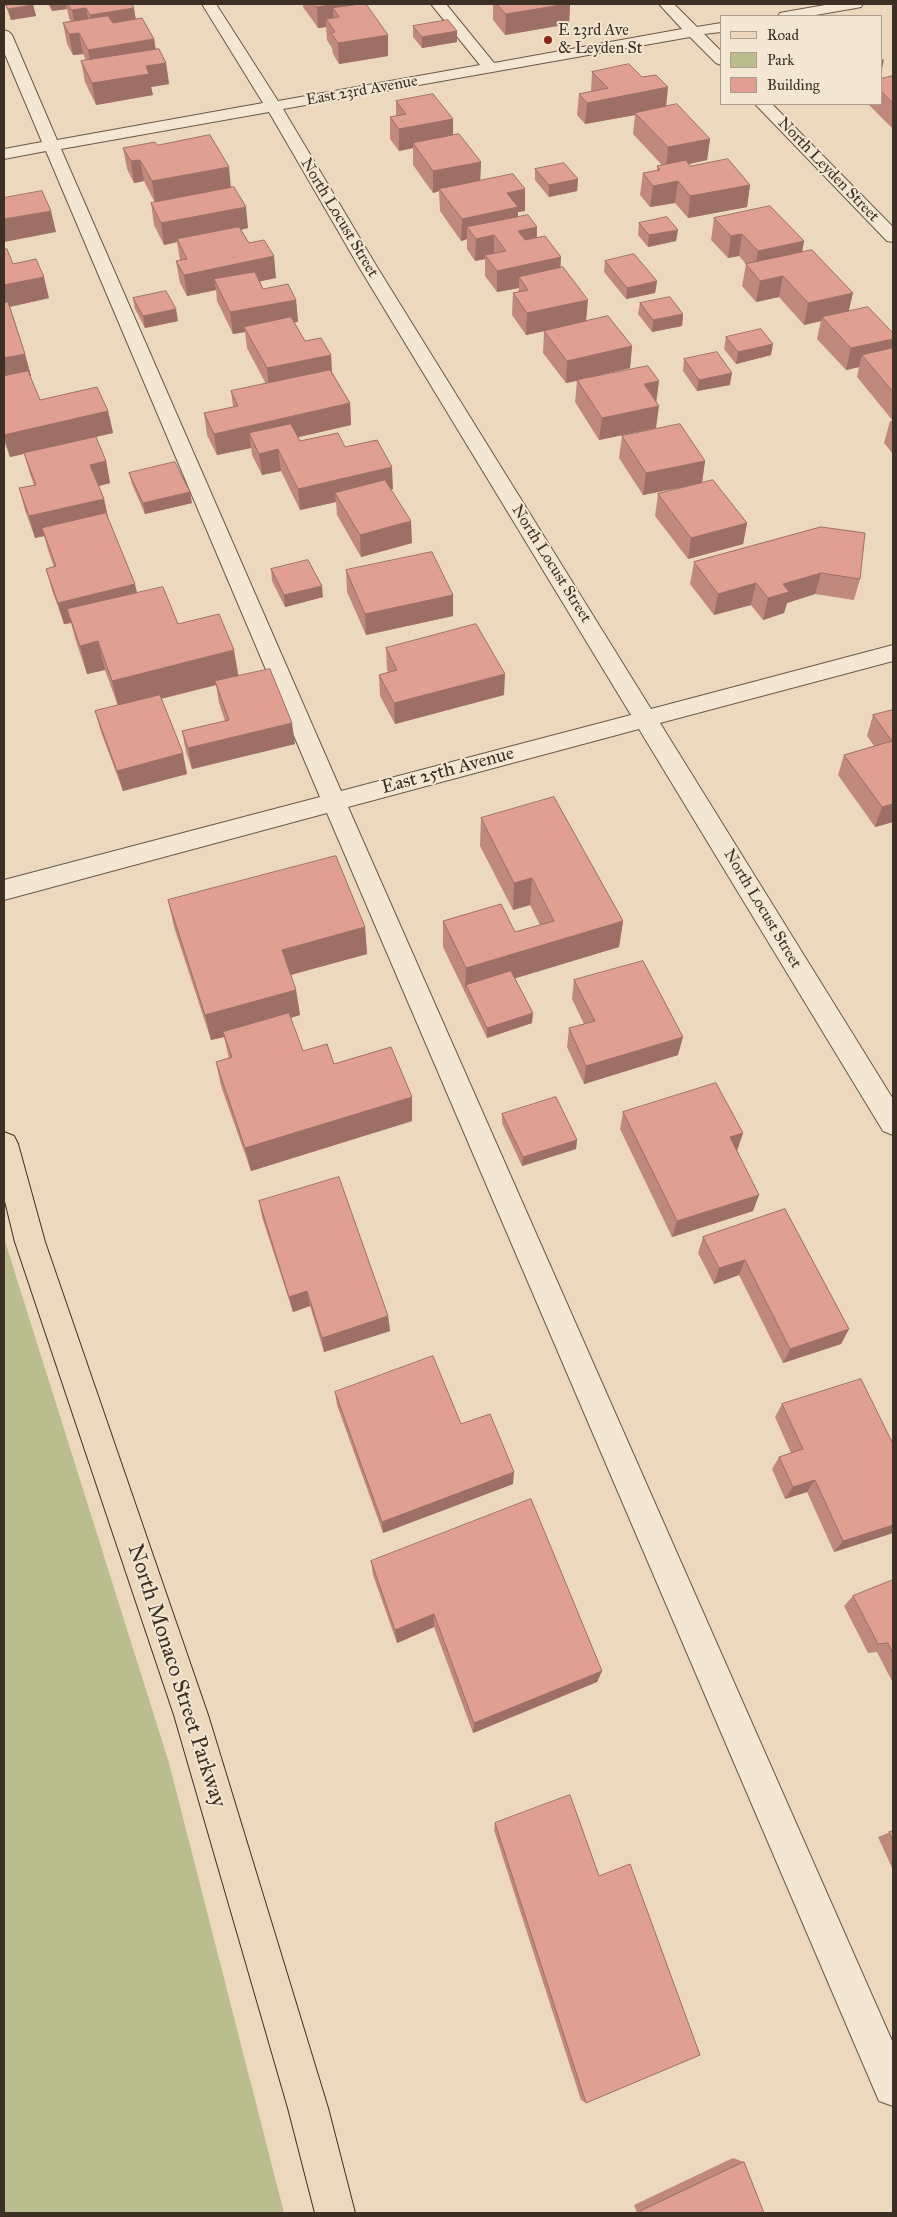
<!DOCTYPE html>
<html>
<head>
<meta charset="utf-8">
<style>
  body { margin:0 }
  #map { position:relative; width:897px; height:2217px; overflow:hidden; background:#ecd8bc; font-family:"IM FELL Great Primer",serif }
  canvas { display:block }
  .frame { position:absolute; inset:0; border:5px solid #3c2f25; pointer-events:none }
  .legend { position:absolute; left:720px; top:15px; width:162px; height:90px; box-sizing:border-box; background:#f3e6d3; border:1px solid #aa9d8d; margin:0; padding:6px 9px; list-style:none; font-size:15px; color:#3c2f25 }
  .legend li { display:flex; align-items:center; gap:10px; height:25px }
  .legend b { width:25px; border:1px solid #aa9d8d }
</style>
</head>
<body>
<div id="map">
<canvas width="897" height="2217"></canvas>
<div class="frame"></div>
<ul class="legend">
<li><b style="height:6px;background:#ecd8bc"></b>Road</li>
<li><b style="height:14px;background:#babe8f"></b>Park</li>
<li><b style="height:14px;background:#e09f91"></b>Building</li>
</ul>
</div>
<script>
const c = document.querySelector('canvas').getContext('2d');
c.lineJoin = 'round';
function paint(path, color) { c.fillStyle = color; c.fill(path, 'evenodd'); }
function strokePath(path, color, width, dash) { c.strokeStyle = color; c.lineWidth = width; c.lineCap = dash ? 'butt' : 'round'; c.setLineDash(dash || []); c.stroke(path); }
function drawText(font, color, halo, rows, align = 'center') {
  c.font = font + ' "IM FELL Great Primer",serif'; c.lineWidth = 4; c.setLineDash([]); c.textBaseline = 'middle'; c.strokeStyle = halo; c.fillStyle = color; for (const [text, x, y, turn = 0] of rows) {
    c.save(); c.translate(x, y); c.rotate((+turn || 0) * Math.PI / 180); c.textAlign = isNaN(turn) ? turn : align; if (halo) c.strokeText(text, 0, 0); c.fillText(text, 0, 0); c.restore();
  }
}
const green = new Path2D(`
  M4,1238L169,1763L284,2213H4Z`);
const minor = new Path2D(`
  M202,4H216L278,101L480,65L431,4H446L494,63L682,29L659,4H674L697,27L721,23V32L704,34L721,51V65L716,63L690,37L283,109L377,267L651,709L893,645V661L660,723L893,1099V1135L883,1131L639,729L348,807L893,2043V2106L879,2101L327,813L4,900V880L320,797L46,151L4,159V149L42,142L4,52V30L9,32L12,35L57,140L263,103ZM269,112L359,267L631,715L341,791L61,149Z
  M831,4H863L861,7L856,8L810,16H778L780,13L785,12Z
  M755,104H772L893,227V242L887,241Z`);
const major = new Path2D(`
  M4,1132L14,1136L18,1144L45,1242L208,1715L328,2108L355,2213H315L288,2108L174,1715L15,1242L4,1197Z`);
const wall = new Path2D(`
  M5,4H33L36,16L11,20Z
  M48,4H132L136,19L154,39L156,50L166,63L169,84L151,87L153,95L96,105L85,82L81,61L86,60L83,54L73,55L67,44L63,23L71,22L69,18L67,9L52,11Z
  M303,4H357L388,56L339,64L333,54L332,48L327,40L326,27L318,28L303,7Z
  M493,4H570L569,24L505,35L493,20Z
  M413,26L457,31V42L422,48L413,37Z
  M592,72L666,106L710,139L707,160L689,164L690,166L750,185L747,207L688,218L675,203L650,207L640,195L643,173L657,170V166L662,165L633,134L635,115L585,124L577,115L579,94L591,91Z
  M893,76V129L868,104H881V79Z
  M396,101L453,119V136L481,162L480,181L525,211L518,212V217L537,227V238L561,268L586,321L632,346L630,368L599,375L659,381L656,402V428L599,440L575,402L577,381L566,383L543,353L544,331L526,335L512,315L513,293L518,292L519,288L497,292L485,276V259L475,261L467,249V239L461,241L440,211L439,191L433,193L413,165V148L399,151L390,139V117L396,116Z
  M157,145L231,188L248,228L241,230L249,243L276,278L260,281L263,289L296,300L298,322H294L305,341L331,355L332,372L350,403L351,425L298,437L300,441L345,447L393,489H391L412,543L361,557L337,515L336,502L300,510L281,471L262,475L252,455L251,448L217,455L207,435L204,413L233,407L231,391L266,384L247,348L245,332L233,334L217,301L216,290L187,296L180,283L176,261L180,260L177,242L164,245L154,225L151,203H155L144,181L134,183L127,169L123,148Z
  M535,169L578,179L577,191L549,197L535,180Z
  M714,218L804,241L802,252L849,311L893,333V454L884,443L890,421H893L857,377L859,367L846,370L817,339L821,321L804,325L779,297L756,302L742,286L746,264L739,256L728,258L711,240Z
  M639,223L676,241L648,247L638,235Z
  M4,250L13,264L49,298L10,307L25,354L31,376H30L40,400L108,411L113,433L72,442L106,461L110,483L98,486L104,499L108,520L137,593L178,624L238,676L295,744L192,769L186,752L182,731L225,721L219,703L216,685L161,699L187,774L123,791L101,732L95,711L118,706L105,670L87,674L75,638L71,623L64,624L52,590L46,569L54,567L48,550L44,536L35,538L25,510L19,488L34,485L30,474L24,454L10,457L4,441Z
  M605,261L657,281L655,293L626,299L604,272Z
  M133,298L178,321L145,328L135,309Z
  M640,303L683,314L682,326L652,332L638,314Z
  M726,337L771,355L736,364L724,349Z
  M684,359L730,385L697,391L683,371Z
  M622,436L705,461L702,483L747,523L743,544L688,559L655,516L658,494L698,484L643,495L619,458Z
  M129,473L192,503L145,514L132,484Z
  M821,527L860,579L854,600L815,594L787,603L784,613L763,620L751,605L714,615L690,584L694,562Z
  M271,569L323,597L285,607L272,581Z
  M346,570L453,595V616L366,635L347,592Z
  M386,648L504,695L395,724L380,696L379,675L388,672L387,669Z
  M893,710V822L875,827L838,775L844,755L874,746L867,736L873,715Z
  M481,818L623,921L619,947L515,978L532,1023L487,1038L443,947V921L515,932L540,925L530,905L513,910L480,846Z
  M168,900L365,927L367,954L291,975L296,990L300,1015L290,1018L303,1051L334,1064L412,1121L251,1171L221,1086L216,1062L229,1058L224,1037L211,1040L174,927Z
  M574,980L678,1055L584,1084L567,1047L569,1028L584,1024L572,999Z
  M623,1112L743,1133L737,1151L753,1211L672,1237L620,1129Z
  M502,1114L577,1140L576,1149L522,1166L502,1123Z
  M259,1201L388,1316L390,1331L324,1352L310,1306L293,1312L262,1217Z
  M785,1209L849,1329L841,1344L783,1363L739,1275L714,1284L698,1253L703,1237Z
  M335,1392L461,1424L513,1484L383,1533L337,1405Z
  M782,1404L893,1533L834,1552L807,1492L785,1499L772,1469L779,1457L791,1453L775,1417Z
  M371,1561L602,1671L597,1682L473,1733L434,1627L397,1643L373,1575Z
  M893,1580V1683L877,1652L868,1653L844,1606L853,1596Z
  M495,1823L599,1876L586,2103L581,2100L494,1830Z
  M893,1831V1870L878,1837Z
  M733,2158L744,2162L764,2213H637L634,2205Z`);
const shadedWall = new Path2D(`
  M50,4H66L67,9L52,11Z
  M337,4H357L358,21L339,17L333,8L334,25L326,19V27L318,28L317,7Z
  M555,4H570L569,24L505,35L506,14Z
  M33,5L36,16L11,20L8,9Z
  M86,8L90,28L76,31L72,10Z
  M134,8L137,29L94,36L90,15Z
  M457,31V42L422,48V37Z
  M79,33L83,54L73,55L69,34Z
  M388,35V56L339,64L338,43Z
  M154,39L157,60L92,71L88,50Z
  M884,59L881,74V60Z
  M166,63L169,84L151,87L153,95L96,105L92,83L146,66Z
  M668,87L666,109L635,113V115L585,124L587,103Z
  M453,119V140L413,143V148L399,151V129Z
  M710,139L707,160L666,169L668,147Z
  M140,160L144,181L134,183L131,161Z
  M481,162L480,183L439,189V191L433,193V171Z
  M229,167L231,188L155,203L152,181Z
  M578,179L577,191L549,197V185Z
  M678,181L675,203L650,207L653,186Z
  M750,185L747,207L688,218L690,196Z
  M525,189V211L518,212V229L467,227V239L461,241L462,219L507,193Z
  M246,207L248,228L178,242L177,239V242L164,245L161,223Z
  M51,211L56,232L4,242V219Z
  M537,227L536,248L517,253L518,231Z
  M678,230L676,241L648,247L649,235Z
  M742,234L739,256L728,258L731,236Z
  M494,235V257L485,255V259L475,261L476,239Z
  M804,241L800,263L754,273L758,251Z
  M274,256L276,278L219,290L214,279L216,290L187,296L184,275Z
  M561,257L560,279L519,277V288L497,292V271Z
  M783,276L779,297L756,302L760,281Z
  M44,277L49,298L4,308V285Z
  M657,281L655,293L626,299L627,288Z
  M853,293L848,314L822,317L821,321L804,325L808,303Z
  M296,300L298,322L247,331L244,327L245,332L233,334L230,312Z
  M588,300L586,322L526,335L527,313Z
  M176,309L178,321L145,328L143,316Z
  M683,314L682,326L652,332L653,320Z
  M893,339V355H862L859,367L846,370L851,348Z
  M773,344L771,355L736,364L738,352Z
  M632,346L630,368L566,383L567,361Z
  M25,354L31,376L4,381V358Z
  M331,355L332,377L269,390L267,368Z
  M732,373L730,385L697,391L699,380Z
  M659,381L656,403L644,384Z
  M350,403L351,425L256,447L249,433L251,448L217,455L214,434Z
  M659,406L656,428L599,440L602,418Z
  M108,411L113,433L10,457L4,435Z
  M278,449L281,471L262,475L259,454Z
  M106,461L110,483L95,487L90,465Z
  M705,461L702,483L643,495L646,473Z
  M392,467L393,489L340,501L335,493L336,502L300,510L298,489Z
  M190,492L192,503L145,514L143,503Z
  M104,499L109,521L42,528L44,536L35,538L29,516Z
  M411,521L412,543L361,557L360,535Z
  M747,523L743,544L688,559L691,538Z
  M821,573L815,594L787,603L784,613L763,620L768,598L783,584Z
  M756,583L751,605L714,615L718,594Z
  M135,584L140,606L67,609L71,623L64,624L58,603Z
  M322,586L323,597L285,607L284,595Z
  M453,595V616L366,635L365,614Z
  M98,641L105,670L87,674L80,646Z
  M234,650L239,679L215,681L216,685L119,709L112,681Z
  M505,674L504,695L395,724L394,703Z
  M292,723L295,744L192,769L188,748Z
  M183,753L187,774L123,791L117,771Z
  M893,804V822L875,827L882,807Z
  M532,878L530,905L513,910L514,883Z
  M623,921L619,947L470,992L466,985L465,994L466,968Z
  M365,927L367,954L286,976L282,950Z
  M296,990L300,1015L225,1037L223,1032L224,1037L211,1040L205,1015Z
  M533,1013L532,1023L487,1038V1028Z
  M683,1037L678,1055L584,1084L586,1066Z
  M412,1097V1121L251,1171L245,1148Z
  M743,1133L737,1150L725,1155L730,1137Z
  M577,1140L576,1149L522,1166L523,1157Z
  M759,1195L753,1211L672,1237L677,1221Z
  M745,1260L739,1275L714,1284L719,1268Z
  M307,1291L310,1306L293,1312L289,1297Z
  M388,1316L390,1331L324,1352L322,1338Z
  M849,1329L841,1344L783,1363L790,1349Z
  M514,1472L513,1484L383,1533L382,1522Z
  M815,1480L807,1492L785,1499L793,1487Z
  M893,1525V1533L834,1552L843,1541Z
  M434,1614V1627L397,1643L395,1630Z
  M602,1671L597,1682L473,1733L474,1723Z`);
const building = new Path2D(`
  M6,4H33V5L8,9Z
  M68,4H132L134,8L90,15L86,8L72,10Z
  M314,4H337L317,7Z
  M361,4H366L388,35L338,43L331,33L335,32L326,19L339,17L333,8Z
  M497,4H567L506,14Z
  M108,16L113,23L142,18L154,39L88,50L79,33L69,34L63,23Z
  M448,20L457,31L422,37L413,26Z
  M159,49L166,63L146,66L149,74L92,83L81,61Z
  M629,64L642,77L656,75L668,87L587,103L579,94L608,88L592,72Z
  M893,76V103L881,91V79Z
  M433,94L453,119L399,129L390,117L406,114L396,101Z
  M677,104L710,139L668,147L635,113Z
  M459,134L481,162L433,171L413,143Z
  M210,135L229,167L152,181L140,160L131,161L123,148L155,142L157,145Z
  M728,159L750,185L690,196L678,181L653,186L643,173L660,170L657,166L686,160L690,166Z
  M564,163L578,179L549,185L535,169Z
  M513,174L525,189L507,193L518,207L462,219L439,189Z
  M234,187L246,207L161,223L151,203Z
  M42,191L51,211L4,219V198Z
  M770,206L804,241L758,251L742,234L731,236L714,218Z
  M528,215L537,227L518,231L525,240L545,236L561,257L497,271L485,255L506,251L494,235L476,239L467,227Z
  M667,217L678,230L649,235L639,223Z
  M239,227L249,243L264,240L274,256L184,275L176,261L187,259L177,239Z
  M7,249L13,264L36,259L44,277L4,285V250Z
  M812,250L853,293L808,303L783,276L760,281L746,264Z
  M634,254L657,281L627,288L605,261Z
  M563,267L588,300L527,313L513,293L528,290L519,277Z
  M255,272L263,289L288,284L296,300L230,312L214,279Z
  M166,291L176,309L143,316L133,298Z
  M670,297L683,314L653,320L640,303Z
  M8,302L25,354L4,358V303Z
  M868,307L893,333V339L851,348L822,317Z
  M608,316L632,346L567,361L544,331Z
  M291,317L305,341L321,338L331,355L267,368L244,327Z
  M761,329L773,344L738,352L726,337Z
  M893,348V392L862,355Z
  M717,352L732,373L699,380L684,359Z
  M648,366L659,381L644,384L659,406L602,418L577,380Z
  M330,370L350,403L214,434L204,413L238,406L231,391Z
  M28,371L40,400L97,387L108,411L4,435V376Z
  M291,424L300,441L338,433L345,447L377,440L392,467L298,489L278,449L259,454L249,433Z
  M680,424L705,461L646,473L622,436Z
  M96,437L106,461L90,465L104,499L29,516L19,488L36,485L24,453Z
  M175,462L190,492L143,503L129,473Z
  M385,480L411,521L360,535L335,493Z
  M713,480L747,523L691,538L658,494Z
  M106,513L135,584L58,603L46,569L56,566L42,528Z
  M821,527L865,533L860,579L821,573L783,584L789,592L768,598L756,583L718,594L694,562Z
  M432,552L453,595L365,614L346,570Z
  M308,560L322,586L284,595L271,569Z
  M163,587L178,624L219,614L234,650L112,681L98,641L80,646L67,609Z
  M476,624L505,674L394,703L379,675L397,670L386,648Z
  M270,669L292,723L188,748L182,731L229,720L215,681Z
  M160,695L183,753L117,771L95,711Z
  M893,710V804L882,807L844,755L892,741L873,715Z
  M554,797L623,921L466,968L443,921L501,904L515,932L554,921L532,878L514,883L481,818Z
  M336,856L365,927L282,950L296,990L205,1015L168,900Z
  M643,961L683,1037L586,1066L569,1028L595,1021L574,980Z
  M511,971L533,1013L487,1028L466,985Z
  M289,1013L303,1051L327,1044L334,1064L391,1047L412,1097L245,1148L216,1062L232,1057L223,1032Z
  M716,1083L743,1133L730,1137L759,1195L677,1221L623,1112Z
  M556,1097L577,1140L523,1157L502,1114Z
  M339,1177L388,1316L322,1338L307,1291L289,1297L259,1201Z
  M785,1209L849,1329L790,1349L745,1260L719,1268L703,1237Z
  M433,1356L461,1424L490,1414L514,1472L382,1522L335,1392Z
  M861,1379L893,1444V1525L843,1541L815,1480L793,1487L779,1457L803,1449L782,1404Z
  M531,1499L602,1671L474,1723L434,1614L395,1630L371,1561Z
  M893,1580V1654L888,1643L878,1644L853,1596Z
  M570,1795L599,1876L630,1864L700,2055L586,2103L495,1823Z
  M893,1831V1841L889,1832Z
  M744,2162L764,2213H642L641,2211Z`);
const markers = [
  [548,40,5,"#8f2418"]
];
const farPoinames = [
  ["E 23rd Ave",558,31],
  ["& Leyden St",558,49]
];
const farStreetnames = [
  ["East 23rd Avenue",362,91,-10],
  ["North Leyden Street",828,170,46],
  ["North Locust Street",339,218,59],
  ["North Locust Street",551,564,58],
  ["North Locust Street",762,909,59]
];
const streetNames = [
  ["East 25th Avenue",448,771,-15]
];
const nearStreetnames = [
  ["North Monaco Street Parkway",176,1676,72]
];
paint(green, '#babe8f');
strokePath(minor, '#68594b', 2);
strokePath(major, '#3c2f25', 2);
paint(minor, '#f3e6d3');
paint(major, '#ecd8bc');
paint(wall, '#c1897d');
paint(shadedWall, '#9d6f66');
paint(building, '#e09f91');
strokePath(building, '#9d6f66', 1);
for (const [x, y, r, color] of markers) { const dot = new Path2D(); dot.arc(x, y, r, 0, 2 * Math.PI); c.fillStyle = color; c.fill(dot); strokePath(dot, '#f3e6d3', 2); }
drawText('16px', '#3c2f25', '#f3e6d3', farPoinames, 'left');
drawText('16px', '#3c2f25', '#f3e6d3', farStreetnames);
drawText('19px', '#3c2f25', '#f3e6d3', streetNames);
drawText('22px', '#3c2f25', '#f3e6d3', nearStreetnames);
</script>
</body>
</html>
